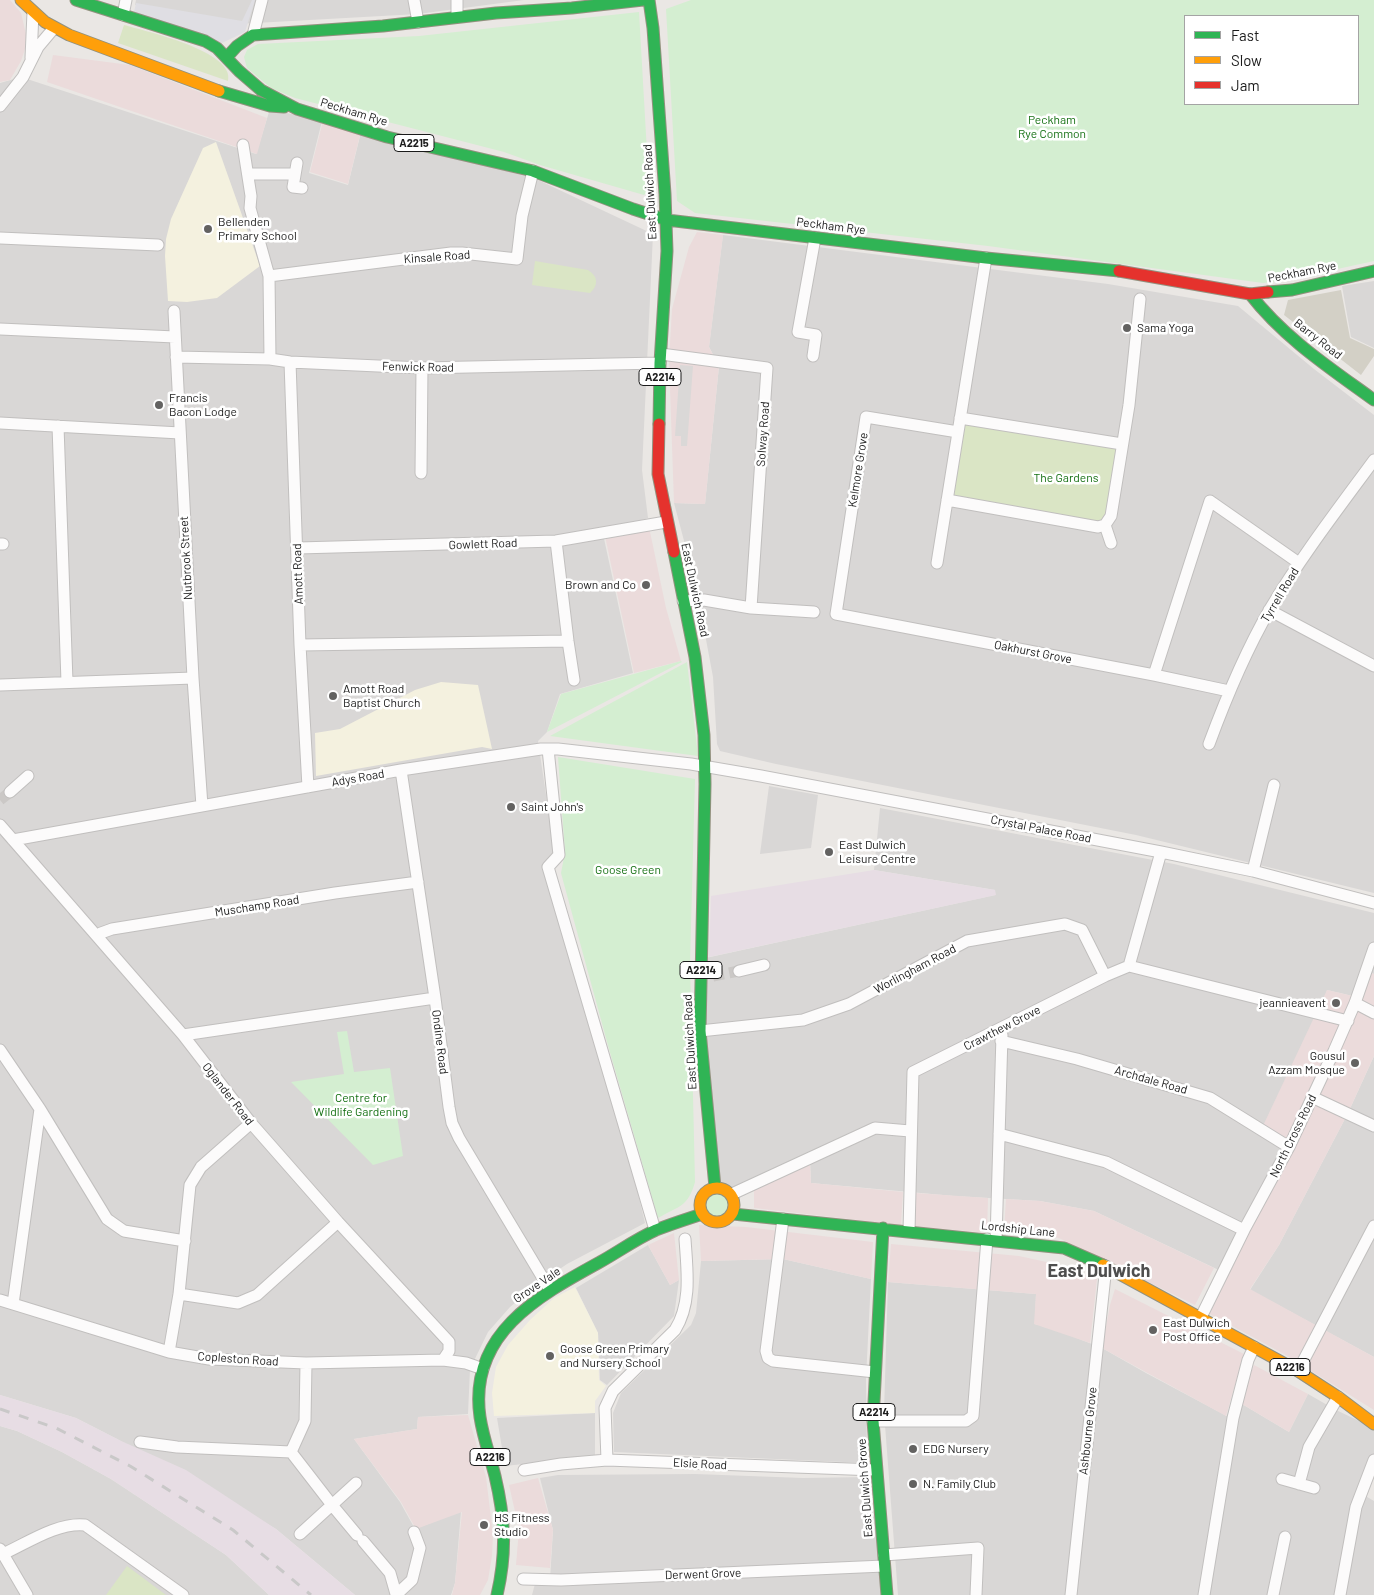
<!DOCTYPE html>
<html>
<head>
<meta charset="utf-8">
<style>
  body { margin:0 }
  #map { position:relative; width:1374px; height:1595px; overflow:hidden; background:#eae7e4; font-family:Barlow,sans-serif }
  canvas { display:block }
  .legend { position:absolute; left:1184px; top:15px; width:175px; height:90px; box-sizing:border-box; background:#fff; border:1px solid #a4a4a4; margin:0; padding:6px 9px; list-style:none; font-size:15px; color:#1b1b1b }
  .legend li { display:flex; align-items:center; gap:10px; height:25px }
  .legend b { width:25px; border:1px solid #a4a4a4 }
</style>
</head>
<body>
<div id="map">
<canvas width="1374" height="1595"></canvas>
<ul class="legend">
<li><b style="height:6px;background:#30b455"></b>Fast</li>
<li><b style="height:6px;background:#ff9f0a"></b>Slow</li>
<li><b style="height:6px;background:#e5322d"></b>Jam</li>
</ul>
</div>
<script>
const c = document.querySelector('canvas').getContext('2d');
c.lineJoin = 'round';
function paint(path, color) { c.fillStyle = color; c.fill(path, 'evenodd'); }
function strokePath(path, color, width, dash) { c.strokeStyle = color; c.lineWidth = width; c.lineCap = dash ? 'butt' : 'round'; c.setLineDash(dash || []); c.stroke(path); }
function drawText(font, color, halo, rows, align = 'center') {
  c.font = font + ' Barlow,sans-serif'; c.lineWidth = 5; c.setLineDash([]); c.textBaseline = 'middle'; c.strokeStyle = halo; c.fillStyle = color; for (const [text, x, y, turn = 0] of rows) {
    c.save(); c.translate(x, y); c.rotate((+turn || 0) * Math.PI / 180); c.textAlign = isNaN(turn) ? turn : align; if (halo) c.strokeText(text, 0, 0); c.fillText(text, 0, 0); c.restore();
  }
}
const residential = new Path2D(`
  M136,0H524L418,14L219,25L135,5Z
  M21,77L256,154L270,109L322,121L309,173L348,185L361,132L536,179L653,234L642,470L648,518L603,534L633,673L560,694L547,732L538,741L555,855L545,867L627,1147L645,1223L567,1264L535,1286L510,1307L488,1332L470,1369L468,1414L418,1417L417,1429L354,1439L400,1502L415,1529L461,1511L455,1583L451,1595H355L276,1529L119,1440L76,1418L0,1395V83Z
  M723,235L1108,284L1238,306L1314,369L1374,415V893L1136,835L776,764L720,751L717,744L713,677L696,586L674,503L705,504L719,366L709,347Z
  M1374,281V348L1351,337L1342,286Z
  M769,786L818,795L811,848L760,854Z
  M880,808L1174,864L1374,913V974L1366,971L1357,997L1327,990L1289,1147L1223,1272L1094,1211L1040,1201L954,1196L811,1183L810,1158L732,1194L715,1187L701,959L995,895V890L874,870Z
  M1374,1056V1357L1250,1290L1279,1245L1348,1113Z
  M648,1245L670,1285L679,1280L674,1316L607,1385L600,1380L598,1333L576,1288Z
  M783,1259L871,1279L866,1378L867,1463L614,1452L613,1413L621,1393L691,1325L696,1313L701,1261Z
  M888,1282L1036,1294L1035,1324L1064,1333L1102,1348L1146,1373L1238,1422L1242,1404L1289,1432L1308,1394L1336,1410L1374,1428V1461L1362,1494L1374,1501V1595H898L884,1412Z
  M595,1413V1456L505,1466L497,1418Z
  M0,1426L17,1431L62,1452L111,1479L226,1555L269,1595H0Z
  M695,1474L803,1478L868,1477L885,1595H532L536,1580H550L553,1530L540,1478L558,1475Z`);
const commercial = new Path2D(`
  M0,0H10L21,13L26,34L25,49L21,61L10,80L0,82Z
  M53,55L130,65L267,118L257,154L47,82Z
  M323,121L361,131L348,184L310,172Z
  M697,232L723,235L709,347L719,366L705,504L674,503L669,360L672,309L689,247Z
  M649,527L666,608L681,661L634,673L605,536Z
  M1366,971L1374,974V1056L1348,1113L1279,1245L1250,1289L1374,1357V1410L1284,1354L1208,1313L1289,1147L1261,1130L1327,990L1357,997Z
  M810,1165L811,1183L903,1192L901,1225L754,1208V1187Z
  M915,1193L988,1198L987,1233L914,1226Z
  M1006,1199L1040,1201L1094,1211L1214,1268L1195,1305L1061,1239L1052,1236L1004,1231Z
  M699,1225L746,1227L873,1242L871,1279L783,1259L701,1261Z
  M674,1233L679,1280L670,1285L648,1245Z
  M891,1244L1019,1256L1051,1263L1097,1279L1090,1343L1034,1324L1036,1294L888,1282Z
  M1115,1289L1244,1354L1226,1416L1102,1348L1110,1305Z
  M1254,1365L1308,1394L1289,1432L1242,1404L1247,1381Z
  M468,1415L486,1477L493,1535L492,1556L488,1580L480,1595H452L455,1583L462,1512L416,1529L401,1502L354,1439L417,1429L418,1417Z
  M538,1478L553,1530L550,1568L516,1565L519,1529L509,1485Z`);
const industrial = new Path2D(`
  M874,870L995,890L996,895L709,957L711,896Z
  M0,1395L76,1418L119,1440L186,1470L276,1529L355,1595H269L226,1555L111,1479L62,1452L17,1431L0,1426Z`);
const education = new Path2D(`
  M216,142L260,266L217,298L187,302L168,301L165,256L166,239L171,219L203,148Z
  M441,682L478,685L492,749L482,747L316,776L315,733L340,729L415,690Z
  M575,1287L598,1333L599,1380L606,1386L595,1401V1413L494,1416L492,1393L496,1367L508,1345L530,1320L554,1298Z`);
const construction = new Path2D(`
  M1341,290L1350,338L1374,349V356L1361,375L1284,315L1288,300Z`);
const grass = new Path2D(`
  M124,25C144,31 236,51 228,81L118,43Z
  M535,261L588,270C598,276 599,285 590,293L532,285Z
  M963,421L1118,447L1108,514L1104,521L1097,523L950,498Z
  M127,1566L166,1595H106Z`);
const park = new Path2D(`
  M691,0H1374V261L1287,280L1263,283L988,246L695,213L677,201L666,9ZM1185,16H1358V104H1185Z
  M639,12L649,187L647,192L644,195L540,165L504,152L295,98L271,88L247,68L244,57L247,50L258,44L419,36Z
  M681,661L682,662L547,732L561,694Z
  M687,662L698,756L550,736Z
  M558,757L695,779L690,964L695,1182C688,1207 679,1206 658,1218L609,1049L561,873L565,852Z
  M347,1031L354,1072L390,1068L403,1156L373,1165L291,1082L344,1074L337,1032Z
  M706 1205a11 11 0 1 1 22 0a11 11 0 1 1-22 0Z`);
const parking = new Path2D(`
  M680,365L693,366L687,446H681V436H675Z`);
const plaza = new Path2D(`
  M252,0H255L245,32L222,43L134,12L136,3L242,21Z`);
const streetTunnel = new Path2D(`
  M0,800L10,792
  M713,976L739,971`);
const street = new Path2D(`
  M414,0L418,22
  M457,0V17
  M123,15L126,0
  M253,35L262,0
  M31,58L33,12
  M0,106L23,77L38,47L54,28
  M243,145L251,196L250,208L269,276L270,359
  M297,163L293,187L302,188
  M248,174H295
  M0,238L158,245
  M269,276L451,253H462L517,259L522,216L533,171
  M174,311L193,678L202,806
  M0,329L175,337
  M661,354L767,368L751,608
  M813,356L816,335L798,332L815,238
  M176,357L270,359L290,362L422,368L660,363
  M290,362L300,645L308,787
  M960,418L1122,444
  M0,423L180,433
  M58,426L67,682
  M958,432L866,417L836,614L1154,675L1229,691
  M421,473L422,368
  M947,500L1098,527L1105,525
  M556,541L568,641L574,680
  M1111,543L1105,525L1111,516L1129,405L1140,299
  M0,544H3
  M298,548L556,541L666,522
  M937,563L986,258
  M683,601L704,600L751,608L814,612
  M1269,610L1374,666
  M300,645L568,641
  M1154,675L1210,501L1299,563
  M0,685L193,678
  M1209,744C1226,698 1245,652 1270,609C1301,557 1338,509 1374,460
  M548,749L559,855L548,867L655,1230
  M401,770L435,998L449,1107L452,1123L459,1138L550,1290
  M10,792L28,776
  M0,825L183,1035L251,1123L338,1222L449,1342V1351L443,1360
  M13,840L401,770L541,749H558L691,764L761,776L1161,852L1253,871L1374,903
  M1253,871L1274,785
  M97,936L101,933L112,929L335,893L418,882
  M1129,966L1348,1021
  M739,971L764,965
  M1355,1003L1374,1013
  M700,1031L803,1020L849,1004L967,941L1065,924L1082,930L1105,976
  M183,1035L435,998
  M1001,1041L1077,1059L1210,1098L1289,1147
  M0,1050L40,1109L107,1219L124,1231L185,1241
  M1312,1097L1374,1126
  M999,1134L1106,1162L1244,1230
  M732,1194L875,1128L910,1131
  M783,1219L766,1351L768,1358L773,1361L875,1372
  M909,1231L913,1072L1105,976L1129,966L1161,852
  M996,1240L1002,1035
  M179,1294L238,1303L257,1295L338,1222
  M0,1300L169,1352L209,1359L306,1363L443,1360L466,1363L483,1369
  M13,1304L40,1109
  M1200,1319L1244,1230L1289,1147L1334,1051L1355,1003L1374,948
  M169,1352L179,1294L190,1185L201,1167L251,1123
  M1298,1371L1374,1226
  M873,1421H966L973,1416L987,1239
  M140,1442L177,1447L291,1452L332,1505L357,1535
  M291,1452L305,1421L306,1363
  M607,1460L605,1408L613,1391L675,1330C692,1303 687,1270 685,1239
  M524,1470L561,1464L607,1460L876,1470
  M1282,1479L1314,1488
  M1299,1484L1309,1447L1338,1397
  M300,1534L356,1483
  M363,1541L390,1573L396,1594
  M0,1549L27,1595
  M3,1554C27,1543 58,1522 85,1525L183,1595
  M884,1555L978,1548L976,1595
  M523,1579L561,1580L884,1566
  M396,1595L412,1580L420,1548L414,1532
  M1071,1595L1106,1266
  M1204,1595L1233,1418L1248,1360L1254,1347
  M1273,1595L1285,1537
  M1340,1595L1356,1507L1374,1460`);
const fast = new Path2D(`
  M76,0L205,41L217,48L239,71L261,90L297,109L387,137L533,171L633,209L667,220
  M649,0L653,28L665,194L667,251L660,363L659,424
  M227,57L237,46L253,35L383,26L496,13L572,8L643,0
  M219,91L270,106L284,107
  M667,220L986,258L1119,271
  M1268,292L1292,290L1374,271
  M1250,294C1284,338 1330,368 1374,400
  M674,552L695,657L704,735L705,784L700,1031L715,1187
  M733,1214L1064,1248L1103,1265
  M883,1228L873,1421L887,1595
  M497,1595C507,1552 505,1518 495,1476C490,1456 483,1437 480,1417C468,1334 538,1296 600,1262C618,1252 636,1239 656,1230C671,1224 687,1219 702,1214`);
const slow = new Path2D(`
  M21,0L45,22L69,35L219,91
  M700 1205a17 17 0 1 1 34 0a17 17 0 1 1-34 0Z
  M1103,1265L1298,1371L1338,1397L1374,1424`);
const jam = new Path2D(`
  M1119,271L1250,294L1268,292
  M659,424L658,474L674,552`);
const rail = new Path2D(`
  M0,1409L56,1428L130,1466L233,1530L311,1595`);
const markers = [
  [208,229,5,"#636261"],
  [1127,328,5,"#636261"],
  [159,405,5,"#636261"],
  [646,585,5,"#636261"],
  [333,696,5,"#636261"],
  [511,807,5,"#636261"],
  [829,852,5,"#636261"],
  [1336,1003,5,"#636261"],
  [1355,1063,5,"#636261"],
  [1153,1330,5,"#636261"],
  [550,1356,5,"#636261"],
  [913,1449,5,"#636261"],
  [913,1484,5,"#636261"],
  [484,1525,5,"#636261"]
];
const shields = [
  [414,143,40],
  [660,377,42],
  [701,970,42],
  [1290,1367,40],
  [874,1412,42],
  [490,1457,40]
];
const shieldNames = [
  ["A2215",414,143],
  ["A2214",660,377],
  ["A2214",701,970],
  ["A2216",1290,1367],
  ["A2214",874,1412],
  ["A2216",490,1457]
];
const streetNames = [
  ["Peckham Rye",354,112,17],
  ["East Dulwich Road",650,192,-93],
  ["Peckham Rye",831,226,7],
  ["Kinsale Road",437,257,-4],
  ["Peckham Rye",1302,272,-11],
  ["Barry Road",1318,339,38],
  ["Fenwick Road",418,367,1],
  ["Solway Road",763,434,-86],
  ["Kelmore Grove",858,470,-81],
  ["Gowlett Road",483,544,-2],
  ["Nutbrook Street",186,558,-93],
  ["Amott Road",298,574,-92],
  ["East Dulwich Road",695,590,78],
  ["Tyrrell Road",1280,595,-59],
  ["Oakhurst Grove",1033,652,11],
  ["Adys Road",358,778,-10],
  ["Crystal Palace Road",1041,829,11],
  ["Muschamp Road",257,906,-9],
  ["Worlingham Road",915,969,-28],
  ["Crawthew Grove",1002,1028,-27],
  ["Ondine Road",440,1042,83],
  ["East Dulwich Road",690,1042,-93],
  ["Archdale Road",1151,1080,16],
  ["Oglander Road",228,1094,52],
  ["North Cross Road",1293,1136,-64],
  ["Lordship Lane",1018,1229,6],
  ["Grove Vale",537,1285,-34],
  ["Copleston Road",238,1359,4],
  ["Ashbourne Grove",1088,1431,-84],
  ["Elsie Road",700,1464,3],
  ["East Dulwich Grove",865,1488,-94],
  ["Derwent Grove",703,1574,-2]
];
const parkNames = [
  ["Peckham",1052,120],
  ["Rye Common",1052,134],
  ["The Gardens",1066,478],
  ["Goose Green",628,870],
  ["Centre for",361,1098],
  ["Wildlife Gardening",361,1112]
];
const poiNames = [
  ["Bellenden",218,222],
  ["Primary School",218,236],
  ["Sama Yoga",1137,328],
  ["Francis",169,398],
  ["Bacon Lodge",169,412],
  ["Brown and Co",636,585,"right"],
  ["Amott Road",343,689],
  ["Baptist Church",343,703],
  ["Saint John's",521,807],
  ["East Dulwich",839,845],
  ["Leisure Centre",839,859],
  ["jeannieavent",1326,1003,"right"],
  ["Gousul",1345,1056,"right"],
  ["Azzam Mosque",1345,1070,"right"],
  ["East Dulwich",1163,1323],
  ["Post Office",1163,1337],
  ["Goose Green Primary",560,1349],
  ["and Nursery School",560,1363],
  ["EDG Nursery",923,1449],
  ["N. Family Club",923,1484],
  ["HS Fitness",494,1518],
  ["Studio",494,1532]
];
const districtNames = [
  ["East Dulwich",1099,1271]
];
paint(residential, '#d9d7d6');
paint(commercial, '#ebdbdb');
paint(industrial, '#e7dde4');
paint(education, '#f4f1df');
paint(construction, '#d3d0c6');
paint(grass, '#dae5c5');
paint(park, '#d4eed1');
paint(parking, '#dad8d7');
paint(plaza, '#dfdee3');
strokePath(streetTunnel, '#cbc8c6', 11, [11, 5.5]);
strokePath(street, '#c1bfbe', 13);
strokePath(fast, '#92917e', 13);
strokePath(slow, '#92917e', 13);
strokePath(jam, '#92917e', 13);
strokePath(street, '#fcfbfb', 11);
strokePath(fast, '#30b455', 11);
strokePath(slow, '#ff9f0a', 11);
strokePath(jam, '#e5322d', 11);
strokePath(rail, '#c9c8c8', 3, [10, 10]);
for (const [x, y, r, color] of markers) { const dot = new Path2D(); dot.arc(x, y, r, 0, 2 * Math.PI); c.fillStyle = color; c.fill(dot); strokePath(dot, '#fff', 2); }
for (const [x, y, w] of shields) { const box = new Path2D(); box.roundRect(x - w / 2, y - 8.5, w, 17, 4); c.fillStyle = '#fff'; c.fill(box); strokePath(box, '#1b1b1b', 1); }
drawText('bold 11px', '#1b1b1b', null, shieldNames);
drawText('12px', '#1b1b1b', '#fff', streetNames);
drawText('12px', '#157013', '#fff', parkNames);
drawText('12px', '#1b1b1b', '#fff', poiNames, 'left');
drawText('bold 18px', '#4e4e4e', '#fff', districtNames);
</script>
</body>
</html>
